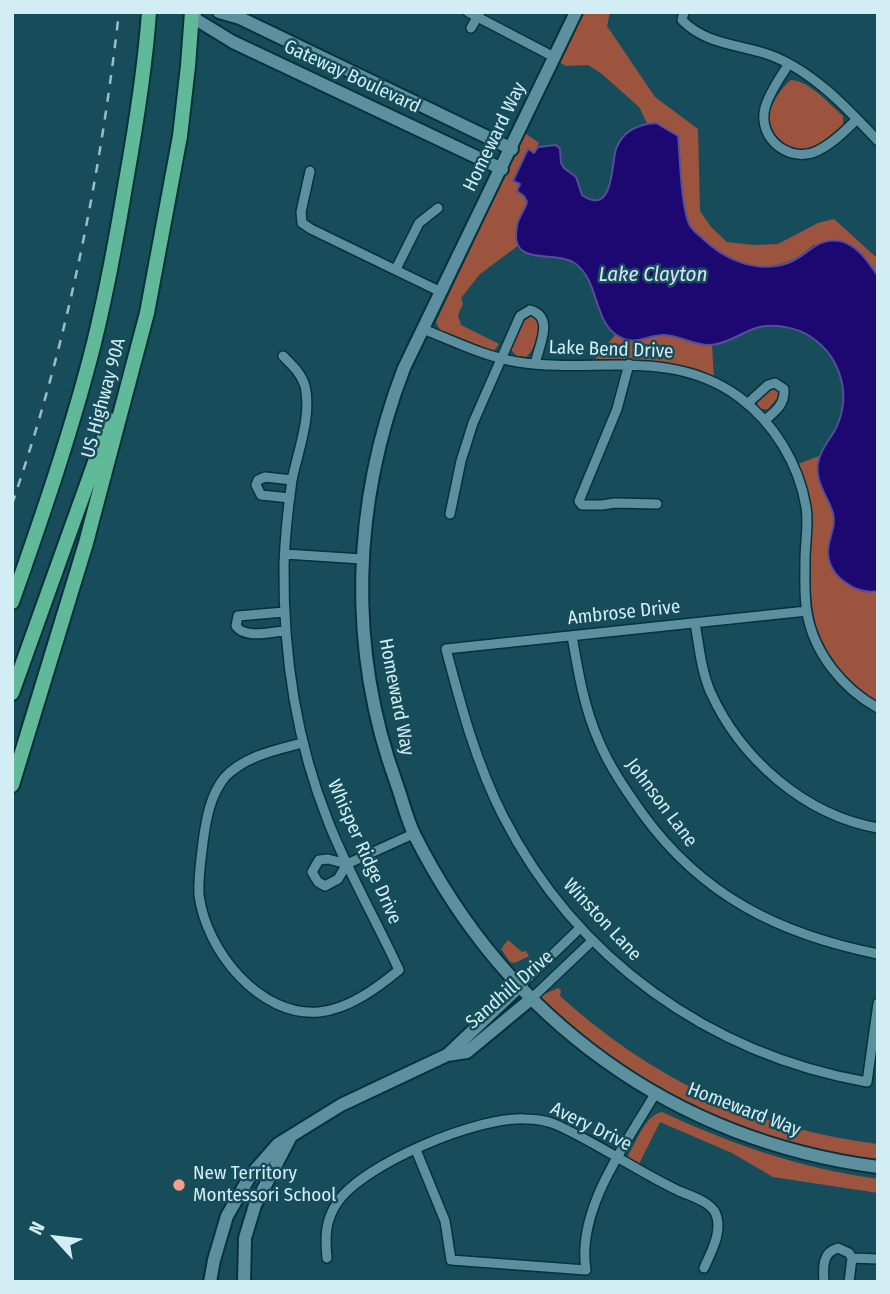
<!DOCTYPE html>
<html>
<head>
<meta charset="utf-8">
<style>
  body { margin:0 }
  #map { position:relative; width:890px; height:1294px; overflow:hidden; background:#174d5a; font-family:"Fira Sans Condensed",sans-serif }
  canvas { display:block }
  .frame { position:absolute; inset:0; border:14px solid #d3edf4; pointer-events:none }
  .north { position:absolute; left:21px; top:1203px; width:70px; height:70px; -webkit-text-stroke:5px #174d5a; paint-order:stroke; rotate:297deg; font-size:19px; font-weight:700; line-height:28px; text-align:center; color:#d3edf4 }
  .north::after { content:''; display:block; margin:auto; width:24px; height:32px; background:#d3edf4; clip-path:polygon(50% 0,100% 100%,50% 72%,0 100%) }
</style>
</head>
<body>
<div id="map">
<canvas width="890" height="1294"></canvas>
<div class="frame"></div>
<div class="north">N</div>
</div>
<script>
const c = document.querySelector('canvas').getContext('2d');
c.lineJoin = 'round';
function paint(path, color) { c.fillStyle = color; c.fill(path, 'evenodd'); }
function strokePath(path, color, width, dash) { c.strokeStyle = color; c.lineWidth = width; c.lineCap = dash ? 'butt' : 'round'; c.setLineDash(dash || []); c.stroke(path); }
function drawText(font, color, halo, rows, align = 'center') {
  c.font = font + ' "Fira Sans Condensed",sans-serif'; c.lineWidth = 5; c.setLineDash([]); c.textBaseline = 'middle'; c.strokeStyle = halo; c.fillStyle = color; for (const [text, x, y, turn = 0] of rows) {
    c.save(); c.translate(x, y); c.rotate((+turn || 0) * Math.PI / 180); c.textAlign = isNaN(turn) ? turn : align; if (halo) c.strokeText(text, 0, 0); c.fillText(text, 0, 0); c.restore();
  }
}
const green = new Path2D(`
  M584,12H610L607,26L655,97L698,129L700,211L711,227L727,242L754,245L778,244L818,223L834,219L878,259V276L857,249L813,245C781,276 740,271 708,244C702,239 692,231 689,224C684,214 685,199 681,188C674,166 665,144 656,123H647L639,107L602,74L588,65L566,66L559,62Z
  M791,80C810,81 829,104 843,116V127L812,151L786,150C781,144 774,138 770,132C762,116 779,89 791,80Z
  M525,133L539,143L534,153L528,150L513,181L520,184C522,191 527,199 526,207C522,222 511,225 519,245L480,274L461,298L463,304L458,315L461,325L499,344L493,352L440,330L436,322Z
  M533,314L538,318C541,330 536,349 526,357L517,356L511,350C513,337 520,317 533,314Z
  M616,334C634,347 648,333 666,335C682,337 695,344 712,345L714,378C670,360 642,360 595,359Z
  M775,388L780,395L768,409H759L756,399L766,389Z
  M838,449L878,468V704C772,637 833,559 798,464Z
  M508,940L522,952L526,951L529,956L515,963L510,962L501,949Z
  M558,988L561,990L560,996C652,1079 755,1129 878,1144V1162C786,1150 685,1114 610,1059C586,1041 563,1020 540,1001V996Z
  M662,1112C733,1145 800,1168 878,1179V1193L773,1177L732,1153L660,1122L637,1168L630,1164L628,1156L630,1152C638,1138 646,1115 662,1112Z`);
const water = new Path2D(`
  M656,123L678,136C680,156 681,209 690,226C692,229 697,234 701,237C723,259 756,274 788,263C808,256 816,237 840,241C858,245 868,262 878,276V591C856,595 830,577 828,554C827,540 837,527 833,513C828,496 815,483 818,463C820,450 829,441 835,430C852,397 842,358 811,337C797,327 772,323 756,328C741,333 727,344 711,345C695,346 681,336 665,335C651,334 638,344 624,339C591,327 602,280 573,262C552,250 509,268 517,226C518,217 525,211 527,202L524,196L517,191L520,184L513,181L528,149L534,153L538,147L556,145L560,149L561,163L564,168L576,177L582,195C614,217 611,165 616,149C623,130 639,124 656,123Z`);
const street = new Path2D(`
  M468,12L554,57
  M684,12L682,20C705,44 737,44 767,54C811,69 847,108 878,141
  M471,28L479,14
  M788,65C780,78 769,93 765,108C757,139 791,165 819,150C833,143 846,130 857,119
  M310,171L301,212L302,223L311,229L441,292
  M396,269L419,223L438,208
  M423,329C454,341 485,357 518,362C595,374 670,347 739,397C774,423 799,464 806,507C809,524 805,543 805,560C805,578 804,596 807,613C814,653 843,689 878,708
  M283,356C292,365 301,373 305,386C312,416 298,451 292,480C288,508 285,537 284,565C283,653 295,738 328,821C348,872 376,920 399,970C377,988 349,1009 319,1012C259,1017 206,950 199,895C198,878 201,860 203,842C206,820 210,795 225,777C245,756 276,750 302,743
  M629,364L617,409L579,501L582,505H602L615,503L657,504
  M747,404L768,385L775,383L784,389C785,404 776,411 765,420
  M290,498L261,495L256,485L258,480L265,477L292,480
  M450,514L461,461L473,423L520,316L530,310C555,317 539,345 535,364
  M285,554L362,559
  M807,611L446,649C461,706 476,763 503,816C576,959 709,1054 867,1082L878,1003
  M284,612L238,616L236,626C245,639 269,632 284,631
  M695,623C699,646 701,669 710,691C740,758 804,815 878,828
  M572,636C578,671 584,707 598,739C609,766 625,789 642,813C702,896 779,934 878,954
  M328,859L347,864L338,879L325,886L318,882L312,872L319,860Z
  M347,864L413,834
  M519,987L580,928
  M531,999L592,941
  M416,1150L445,1221L451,1260L586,1270C576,1210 626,1144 655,1094
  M327,1258C325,1237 325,1221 337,1203C362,1164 481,1115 526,1119C537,1119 548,1121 557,1125C599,1144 637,1171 679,1191C691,1196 708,1201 715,1212C724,1230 711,1252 704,1268
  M852,1258L878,1259
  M824,1282C823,1268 822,1252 838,1248L849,1253L852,1258L849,1282`);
const secondary = new Path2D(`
  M192,12L197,20L233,42L502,169
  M219,12L240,18L512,149
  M576,12L404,368C352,503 347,649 397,785C403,802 407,820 415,836C508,1020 673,1140 878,1167
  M447,1055L519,987
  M210,1282L214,1260L227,1216L250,1176L278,1144L341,1105L447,1055L467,1052L531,999
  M244,1282L245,1238L255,1205L290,1138`);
const primary = new Path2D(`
  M12,602C42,517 72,430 94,343C107,290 117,235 126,181C136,125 145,69 149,12
  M12,693L110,420
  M12,785L86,543L147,313L180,136L188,66L192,12`);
const rail = new Path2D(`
  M12,504C67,345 100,179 119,12`);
const markers = [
  [179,1185,7,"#f49f86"]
];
const streetNames = [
  ["Gateway Boulevard",352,77,25],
  ["Homeward Way",495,137,-64],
  ["Lake Bend Drive",611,350,2],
  ["US Highway 90A",104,398,-75],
  ["Ambrose Drive",624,613,-6],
  ["Homeward Way",396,697,79],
  ["Johnson Lane",661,803,53],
  ["Whisper Ridge Drive",364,852,66],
  ["Winston Lane",602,920,47],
  ["Sandhill Drive",510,990,-41],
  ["Homeward Way",744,1110,21],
  ["Avery Drive",591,1127,26]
];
const poiNames = [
  ["New Territory",193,1174],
  ["Montessori School",193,1196]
];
const waterNames = [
  ["Lake Clayton",653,275]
];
paint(green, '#9c543f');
paint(water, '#1d0872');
strokePath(water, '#544d99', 2);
strokePath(street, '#07313b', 12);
strokePath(secondary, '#07313b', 16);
strokePath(primary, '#07313b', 18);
strokePath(street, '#5c909e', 9);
strokePath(secondary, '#5c909e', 12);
strokePath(primary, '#60b999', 14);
strokePath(rail, '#9bbdc6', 2.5, [9, 9]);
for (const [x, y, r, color] of markers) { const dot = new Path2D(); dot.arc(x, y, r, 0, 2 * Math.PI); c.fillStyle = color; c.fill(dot); strokePath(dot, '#174d5a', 2.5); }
drawText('19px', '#d3edf4', '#174d5a', streetNames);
drawText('19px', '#d3edf4', '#174d5a', poiNames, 'left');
drawText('italic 21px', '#dbe0fc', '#174d5a', waterNames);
</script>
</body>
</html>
